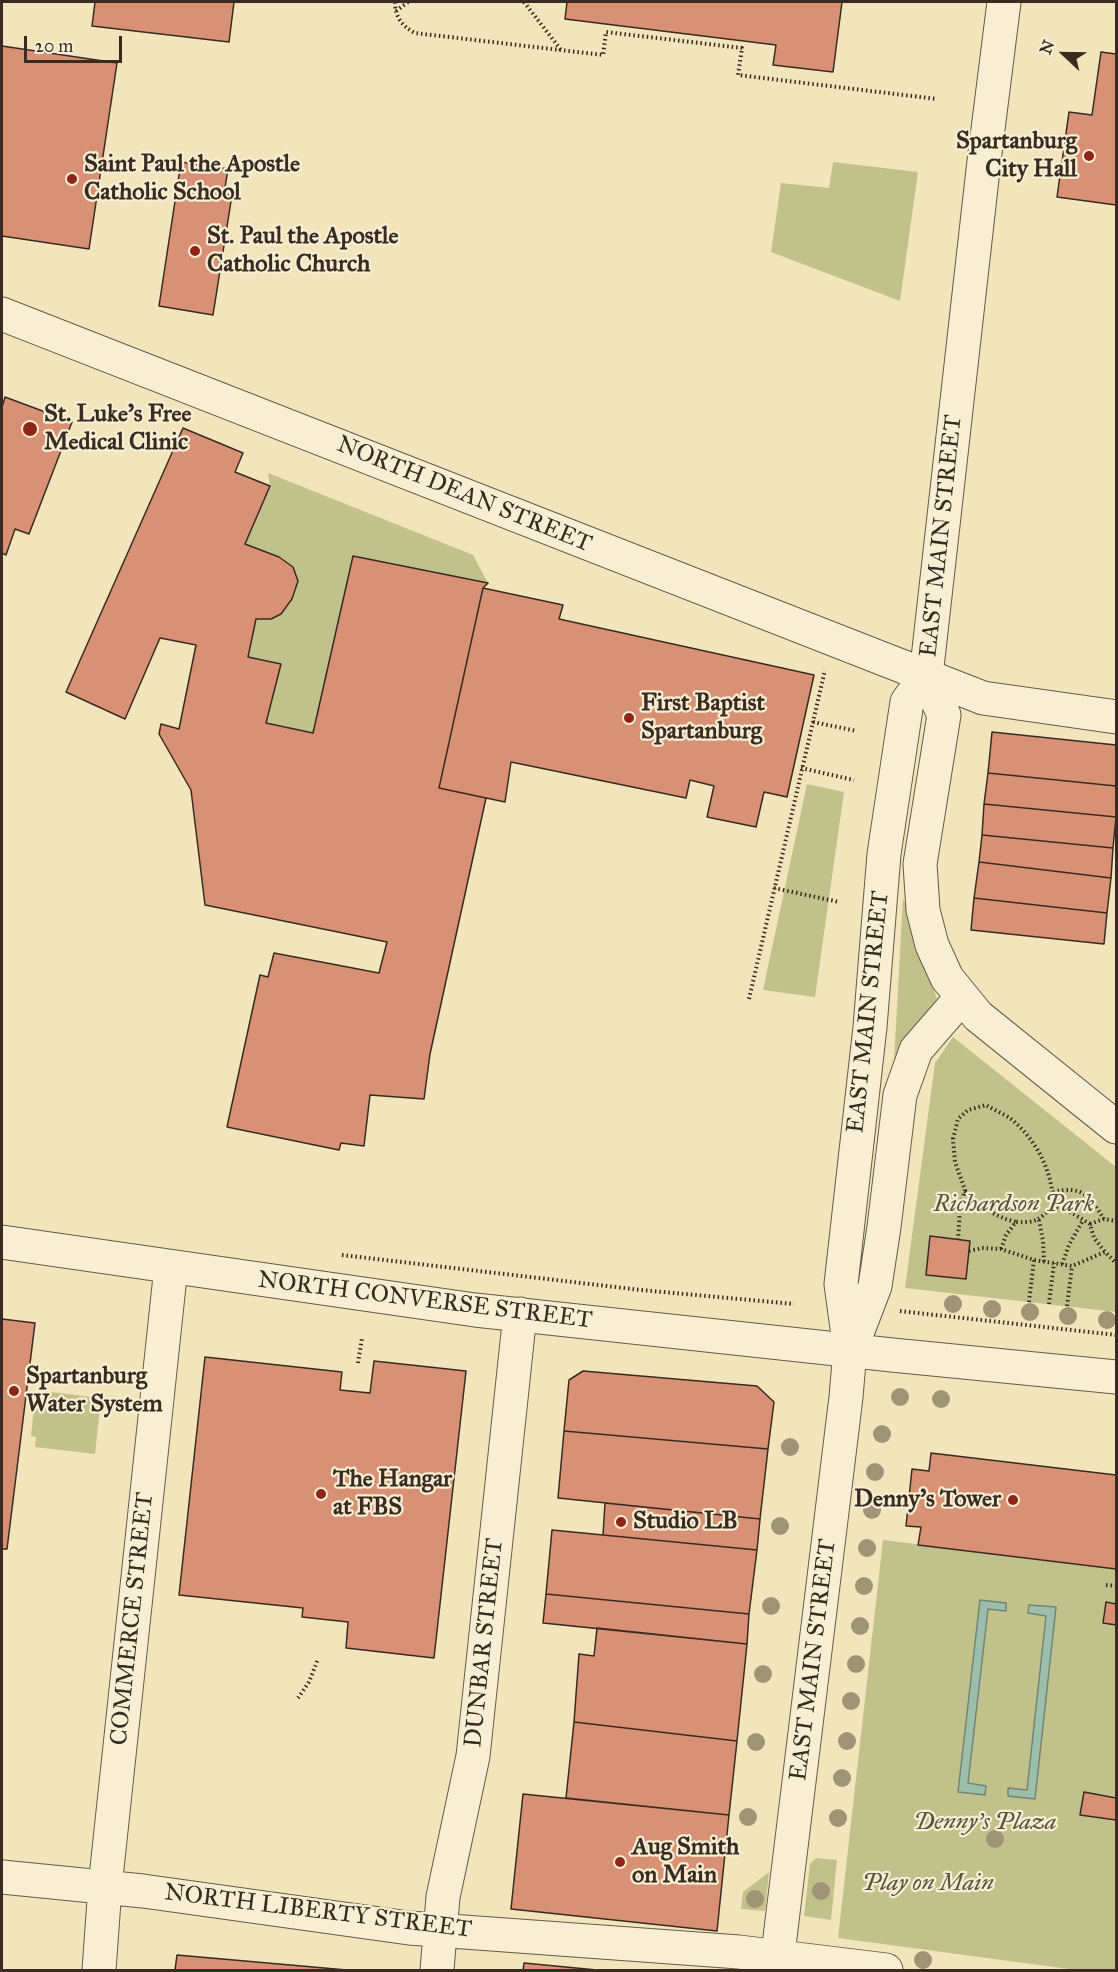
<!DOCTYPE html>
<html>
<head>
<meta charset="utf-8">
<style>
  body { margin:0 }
  #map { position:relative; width:1118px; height:1972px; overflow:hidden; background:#f2e5bb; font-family:"IM FELL Great Primer",serif }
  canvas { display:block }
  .frame { position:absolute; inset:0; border:3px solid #392b22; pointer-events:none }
  .north { position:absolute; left:1034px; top:24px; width:60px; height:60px; -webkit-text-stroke:4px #f7eed3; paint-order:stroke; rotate:292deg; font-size:16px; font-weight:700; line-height:24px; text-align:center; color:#392b22 }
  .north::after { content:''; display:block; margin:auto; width:21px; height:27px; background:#392b22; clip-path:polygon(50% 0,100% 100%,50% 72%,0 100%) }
  .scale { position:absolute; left:24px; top:36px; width:98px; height:27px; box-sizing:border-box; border:3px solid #392b22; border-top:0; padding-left:8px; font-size:18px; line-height:21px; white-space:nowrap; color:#392b22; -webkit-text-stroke:4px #f7eed3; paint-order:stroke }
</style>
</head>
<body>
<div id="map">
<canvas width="1118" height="1972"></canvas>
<div class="frame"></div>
<div class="north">N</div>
<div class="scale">20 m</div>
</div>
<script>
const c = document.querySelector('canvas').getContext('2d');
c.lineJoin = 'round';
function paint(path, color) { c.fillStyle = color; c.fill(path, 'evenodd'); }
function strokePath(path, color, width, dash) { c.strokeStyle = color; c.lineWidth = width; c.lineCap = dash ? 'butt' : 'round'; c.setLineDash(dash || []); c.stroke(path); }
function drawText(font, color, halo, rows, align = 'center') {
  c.font = font + ' "IM FELL Great Primer",serif'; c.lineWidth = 4.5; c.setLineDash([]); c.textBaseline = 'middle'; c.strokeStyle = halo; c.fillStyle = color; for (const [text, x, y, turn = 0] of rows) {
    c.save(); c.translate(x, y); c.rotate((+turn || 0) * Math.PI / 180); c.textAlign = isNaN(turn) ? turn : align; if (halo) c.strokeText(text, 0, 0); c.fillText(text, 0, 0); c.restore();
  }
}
const green = new Path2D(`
  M833,162L918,172L900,301L771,252L781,183L829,188Z
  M268,473L473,555L488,583L353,556L313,733L266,723L281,665L248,657L256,619C264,619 271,619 278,615C293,607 304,580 291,566C281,554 259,550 245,544L270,486Z
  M807,784L844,792L815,997L763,990Z
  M903,898L937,999L894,1061Z
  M953,1037L1116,1167V1312L905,1288L935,1063Z
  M41,1391L101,1398L95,1454L35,1447L36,1437L31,1436L35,1397Z
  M883,1540L1116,1569V1970H1076L838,1938Z
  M816,1858L837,1860L831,1920L804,1916L810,1864Z
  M769,1872L765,1911L741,1909L743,1892Z`);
const water = new Path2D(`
  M980,1600L1006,1603V1611L988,1609L968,1783L986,1786L985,1795L958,1792Z
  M1029,1605L1056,1607L1035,1799L1008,1796V1788L1027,1790L1046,1616L1028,1613Z`);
const building = new Path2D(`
  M95,2H234L229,42L92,26Z
  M567,2H842L833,72L773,65L776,45L565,19Z
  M2,46L117,63L89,249L2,236Z
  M1101,52L1116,54V205L1057,197L1069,112L1092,115Z
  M181,162L228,169L224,194L232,195L213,315L159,306Z
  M5,397L72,422L29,534L15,529L6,555L2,553V407Z
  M183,428L243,453L235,472L270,486L245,544L279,557L293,567L298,581L292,599L281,614L271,619H256L248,657L281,664L266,723L313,733L353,556L488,583L483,588L439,788L486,798L430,1054L424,1099L370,1095L364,1146L341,1143L339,1150L227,1127L260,975L268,977L274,953L379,973L387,942L205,905L191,790L159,734L161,724L179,729L196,645L160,638L125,719L66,692Z
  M483,588L563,605L559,619L814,675L787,797L764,792L756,827L707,817L714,786L690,780L686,798L511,762L505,802L439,788Z
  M992,732L1116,745V786L988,773Z
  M988,773L1116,786V817L984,804Z
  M984,804L1116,817L1113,848L982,835Z
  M982,835L1113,848L1111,878L979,862Z
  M979,862L1111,878L1107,913L974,898Z
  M974,898L1107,913L1104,944L971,930Z
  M930,1236L970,1241L966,1279L926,1275Z
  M2,1319L35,1323L7,1549H2Z
  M205,1357L342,1372L340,1390L370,1393L374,1361L466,1371L434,1658L346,1648L348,1622L302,1617L303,1608L179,1595Z
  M583,1371L757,1386L774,1402L768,1449L564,1431L569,1380Z
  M564,1431L768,1449L760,1519L558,1498Z
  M931,1453L1116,1475V1569L918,1545L921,1527L906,1526L912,1469L929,1471Z
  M605,1503L760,1519L757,1550L603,1535Z
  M552,1530L757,1550L749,1614L546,1594Z
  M546,1594L749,1614L747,1644L543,1623Z
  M1106,1602L1116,1604V1625L1103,1623Z
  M597,1628L747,1644L737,1741L574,1722L579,1654L594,1656Z
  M574,1722L737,1741L729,1815L566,1798Z
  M1084,1792L1116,1798V1820L1080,1815Z
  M523,1794L729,1815L717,1931L511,1909Z
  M177,1955L347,1970H175Z
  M524,1963L597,1970H523Z`);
const path = new Path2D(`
  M395,2C395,17 402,26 415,33L603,55L606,32L742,48L738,75L937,99
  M524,2L561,50
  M396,11L408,2
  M813,722L857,731
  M801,768L854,780
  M774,888L839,902
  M749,999L825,670
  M965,1191C980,1206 995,1217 1016,1222
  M1053,1192C1083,1185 1089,1196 1104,1219
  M1039,1220L1043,1241L1044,1262
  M1090,1224L1104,1219L1116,1221
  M958,1240L960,1208L965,1190L955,1162L953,1139L958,1119L968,1110L986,1105C994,1110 1004,1114 1011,1119C1037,1140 1054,1174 1053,1207
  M1001,1249L1006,1235L1016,1222C1036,1223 1038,1220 1053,1207L1072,1213L1090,1224L1094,1238L1105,1252
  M969,1251L982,1248L1001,1249L1034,1260L1072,1266L1105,1252L1116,1263
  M342,1255L641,1290L794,1304
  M1062,1264L1069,1245L1083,1220
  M1029,1302L1034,1260
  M1049,1304L1054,1263
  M1067,1306L1072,1266
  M900,1311L1116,1335
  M358,1363L362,1338
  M1106,1585L1116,1586
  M298,1698L309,1682L318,1659`);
const minor = new Path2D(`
  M2,314L983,698L1116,717
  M926,676L944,715L920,864L923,910L932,945L947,978L978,1016L1116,1127
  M2,1242L475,1310L892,1355L1116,1377
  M851,1349L875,1286L884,1227L900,1095L916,1050L962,997
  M2,1877L143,1891L409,1928L739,1952L886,1970
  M99,1970L105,1887L171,1267
  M437,1970L443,1897L473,1756L520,1314
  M776,1970L846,1397L850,1350L841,1284L870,1027L884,854L907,702L926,676L984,161L1004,2`);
const trees = [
  [953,1304],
  [992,1309],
  [1030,1312],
  [1068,1316],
  [1107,1320],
  [900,1397],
  [941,1399],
  [882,1434],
  [790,1447],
  [875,1472],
  [872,1510],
  [780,1526],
  [867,1548],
  [864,1586],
  [771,1606],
  [860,1626],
  [856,1664],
  [763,1674],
  [851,1701],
  [847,1741],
  [756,1742],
  [842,1778],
  [748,1817],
  [838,1818],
  [995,1839],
  [821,1891],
  [755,1899],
  [923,1960]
];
const markers = [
  [1089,156,6,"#8f2418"],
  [72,179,6,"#8f2418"],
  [195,251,6,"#8f2418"],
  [30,429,8,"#8f2418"],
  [629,718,6,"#8f2418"],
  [14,1391,6,"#8f2418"],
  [321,1494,6,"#8f2418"],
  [1013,1500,6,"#8f2418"],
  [621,1522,6,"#8f2418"],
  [620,1862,6,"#8f2418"]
];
const poiNames = [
  ["Spartanburg",1077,142,"right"],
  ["City Hall",1077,170,"right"],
  ["Saint Paul the Apostle",84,165],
  ["Catholic School",84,193],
  ["St. Paul the Apostle",207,237],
  ["Catholic Church",207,265],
  ["St. Luke's Free",44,415],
  ["Medical Clinic",44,443],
  ["First Baptist",641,704],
  ["Spartanburg",641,732],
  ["Spartanburg",26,1377],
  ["Water System",26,1405],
  ["The Hangar",333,1480],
  ["at FBS",333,1508],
  ["Denny's Tower",1001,1500,"right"],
  ["Studio LB",633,1522],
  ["Aug Smith",632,1848],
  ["on Main",632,1876]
];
const streetNames = [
  ["NORTH DEAN STREET",464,495,22],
  ["EAST MAIN STREET",942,536,-84],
  ["EAST MAIN STREET",869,1012,-84],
  ["NORTH CONVERSE STREET",425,1301,7],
  ["COMMERCE STREET",133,1619,-84],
  ["DUNBAR STREET",485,1643,-84],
  ["EAST MAIN STREET",814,1660,-83],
  ["NORTH LIBERTY STREET",318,1912,7]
];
const parkNames = [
  ["Richardson Park",1014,1205],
  ["Denny's Plaza",985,1823],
  ["Play on Main",928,1884]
];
paint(green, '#c1c28b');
paint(water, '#9cbfac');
strokePath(water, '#748475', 1.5);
paint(building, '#d89175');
strokePath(building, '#392b22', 1.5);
strokePath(minor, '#675a48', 35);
strokePath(path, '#392b22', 4, [1.5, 3]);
strokePath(minor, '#f7eed3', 33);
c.fillStyle = '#9f9475';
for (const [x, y] of trees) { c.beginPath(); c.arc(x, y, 9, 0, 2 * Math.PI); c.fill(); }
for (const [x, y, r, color] of markers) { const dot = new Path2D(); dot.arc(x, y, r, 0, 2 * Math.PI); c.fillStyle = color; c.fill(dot); strokePath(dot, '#f7eed3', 2); }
drawText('bold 24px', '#392b22', '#f7eed3', poiNames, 'left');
drawText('24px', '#392b22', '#f7eed3', streetNames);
drawText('italic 24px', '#5b513c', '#f7eed3', parkNames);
</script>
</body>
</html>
